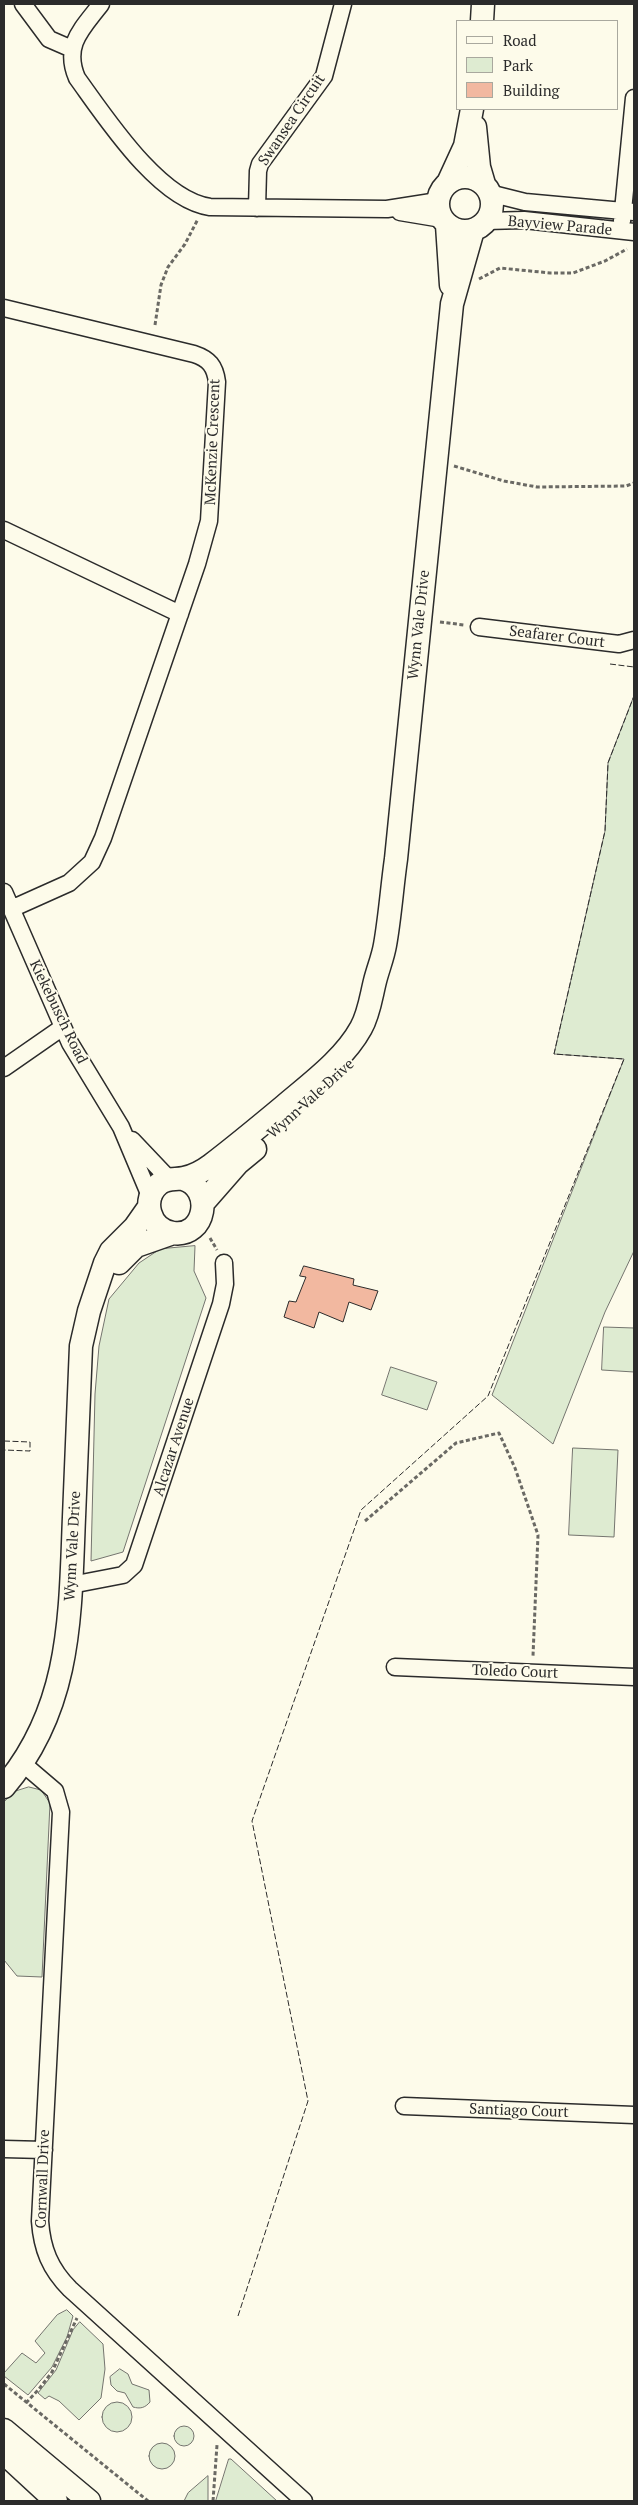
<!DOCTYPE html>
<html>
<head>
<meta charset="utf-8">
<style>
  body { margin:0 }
  #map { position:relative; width:638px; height:2505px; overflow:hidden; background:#fdfbea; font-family:"PT Serif",serif }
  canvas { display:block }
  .frame { position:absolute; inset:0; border:5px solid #2b2b2b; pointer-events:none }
  .legend { position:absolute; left:456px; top:20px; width:162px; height:90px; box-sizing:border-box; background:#fdfbea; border:1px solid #a9a89e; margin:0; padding:6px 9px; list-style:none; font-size:15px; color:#2b2b2b }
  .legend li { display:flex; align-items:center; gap:10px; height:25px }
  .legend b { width:25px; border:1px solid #a9a89e }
</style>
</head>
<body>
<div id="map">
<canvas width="638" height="2505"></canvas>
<div class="frame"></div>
<ul class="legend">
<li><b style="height:6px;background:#fdfbea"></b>Road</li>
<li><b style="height:14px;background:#deebd1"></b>Park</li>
<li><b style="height:14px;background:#f2b8a0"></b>Building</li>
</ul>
</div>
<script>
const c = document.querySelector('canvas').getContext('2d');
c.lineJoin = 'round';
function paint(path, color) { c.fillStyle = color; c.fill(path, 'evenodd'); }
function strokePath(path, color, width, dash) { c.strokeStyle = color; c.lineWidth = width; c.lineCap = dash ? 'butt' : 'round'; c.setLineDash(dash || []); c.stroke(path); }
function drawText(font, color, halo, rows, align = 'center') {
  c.font = font + ' "PT Serif",serif'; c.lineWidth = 4; c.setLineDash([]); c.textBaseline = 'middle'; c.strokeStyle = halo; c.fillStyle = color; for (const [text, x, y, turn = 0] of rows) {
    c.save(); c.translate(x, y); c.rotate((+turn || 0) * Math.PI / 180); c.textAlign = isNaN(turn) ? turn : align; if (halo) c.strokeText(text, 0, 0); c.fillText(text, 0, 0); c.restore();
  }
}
const green = new Path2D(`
  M634,696V1251L605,1312L553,1444L492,1395L624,1059L554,1054L605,831L608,763Z
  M195,1246L194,1271L206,1298L123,1552L91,1561L95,1394L99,1346L109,1299L139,1263L160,1249Z
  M604,1327L634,1328V1372L602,1370Z
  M391,1367L437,1382L427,1410L382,1395Z
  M573,1448L618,1450L614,1537L569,1535Z
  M29,1787L41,1790L50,1803L42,1977L17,1976L4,1960V1802L13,1792Z
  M67,2310L73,2316L67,2337L52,2367L28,2395L4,2376V2373L22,2353L36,2363L45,2353L35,2341L57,2315Z
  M80,2322L103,2344L105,2369L101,2398L79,2420L59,2401L49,2396L45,2399L38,2393L56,2370L73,2330Z
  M120,2369L128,2374L132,2384L149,2390L150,2402C145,2408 140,2409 133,2407L125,2393L117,2391L111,2385L110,2377Z
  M102 2417a15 15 0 1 1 30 0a15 15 0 1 1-30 0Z
  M174 2436a10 10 0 1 1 20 0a10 10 0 1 1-20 0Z
  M149 2456a13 13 0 1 1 26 0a13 13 0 1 1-26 0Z
  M229,2459H231L277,2501H216Z
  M208,2476V2501H184L188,2493Z`);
const building = new Path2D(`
  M304,1266L354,1279L353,1285L378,1291L371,1310L349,1302L343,1322L319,1312L314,1328L284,1317L289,1301L296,1302L306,1277L300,1276Z`);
const path = new Path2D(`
  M479,279L500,268L550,273H573L605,261L627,249
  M155,325L161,285L168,267L185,244L198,219
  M454,466L504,481L537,487L626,486L634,483
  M440,622L464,625
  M210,1238L217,1250
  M365,1521L456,1443L499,1433L515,1468L538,1535L533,1656
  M4,2384L148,2501
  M26,2403L39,2389L52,2372L77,2318
  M213,2501L217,2445`);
const street = new Path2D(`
  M23,4L49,39L72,49
  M101,4C82,29 63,45 77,78C106,118 159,200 210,207L387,209L438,201
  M489,193L525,202L634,212
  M257,208L258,171L260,164L324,76L343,4
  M400,212L442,219
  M486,221L524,220L634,232
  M622,221L634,98
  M4,308L194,354C209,359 215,366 217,382L209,521L197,564L103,838L92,862L69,883L11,909
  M4,530L180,614
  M479,627L619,644L634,640
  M4,892L70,1043L121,1127L150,1196
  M4,1068L63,1027
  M132,1140L169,1179
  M71,1585L123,1575L134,1565L221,1304L225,1284L224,1263
  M395,1667L634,1677
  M21,1762L55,1791L61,1812L40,2221C42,2249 50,2269 70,2289L304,2501
  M404,2106L634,2115
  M4,2149L44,2150`);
const secondary = new Path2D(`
  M482,21L483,4
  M475,127L479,167L484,184
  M438 204a27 27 0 1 1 54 0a27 27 0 1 1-54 0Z
  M448,183L465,146L472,109
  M447,225L451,285
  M183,1179C214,1188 206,1238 173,1233C149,1229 141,1199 159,1184C167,1177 175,1180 184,1178C194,1176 203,1171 211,1165C236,1146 260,1126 284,1106C311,1083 344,1059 361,1028C369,1014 371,997 375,981C378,969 383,957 385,945C390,917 392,887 396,859L452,304L473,230
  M203,1203L238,1163L255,1149
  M119,1263L136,1246L173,1233
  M4,1787C72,1707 70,1615 74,1517C76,1460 79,1403 81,1346L89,1311L105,1263L111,1251L135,1227L149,1207
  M4,2430L89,2501
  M4,2453L56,2501`);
const fence = new Path2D(`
  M610,664L634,667
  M4,1441L30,1442V1451L4,1450
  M238,2316L308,2101L252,1821L361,1510L488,1396L624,1059L554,1054L605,831L608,763L634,696`);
const streetNames = [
  ["Swansea Circuit",292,120,-56],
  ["Bayview Parade",560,226,5],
  ["McKenzie Crescent",213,442,-88],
  ["Wynn Vale Drive",419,625,-84],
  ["Seafarer Court",557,637,7],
  ["Kiekebusch Road",58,1012,64],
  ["Wynn Vale Drive",311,1099,-42],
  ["Alcazar Avenue",174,1447,-72],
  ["Wynn Vale Drive",73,1546,-87],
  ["Toledo Court",515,1672,2],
  ["Santiago Court",519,2111,2],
  ["Cornwall Drive",43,2179,-88]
];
paint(green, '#deebd1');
strokePath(green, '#74746e', 1);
paint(building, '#f2b8a0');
strokePath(building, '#2b2b2b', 1);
strokePath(street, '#2b2b2b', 19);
strokePath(secondary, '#2b2b2b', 25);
strokePath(path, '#6a6964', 3, [4, 2.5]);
strokePath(street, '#fdfbea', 16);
strokePath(secondary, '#fdfbea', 22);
strokePath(fence, '#2b2b2b', 1, [6, 2.5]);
drawText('15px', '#2b2b2b', '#fdfbea', streetNames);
</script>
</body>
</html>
